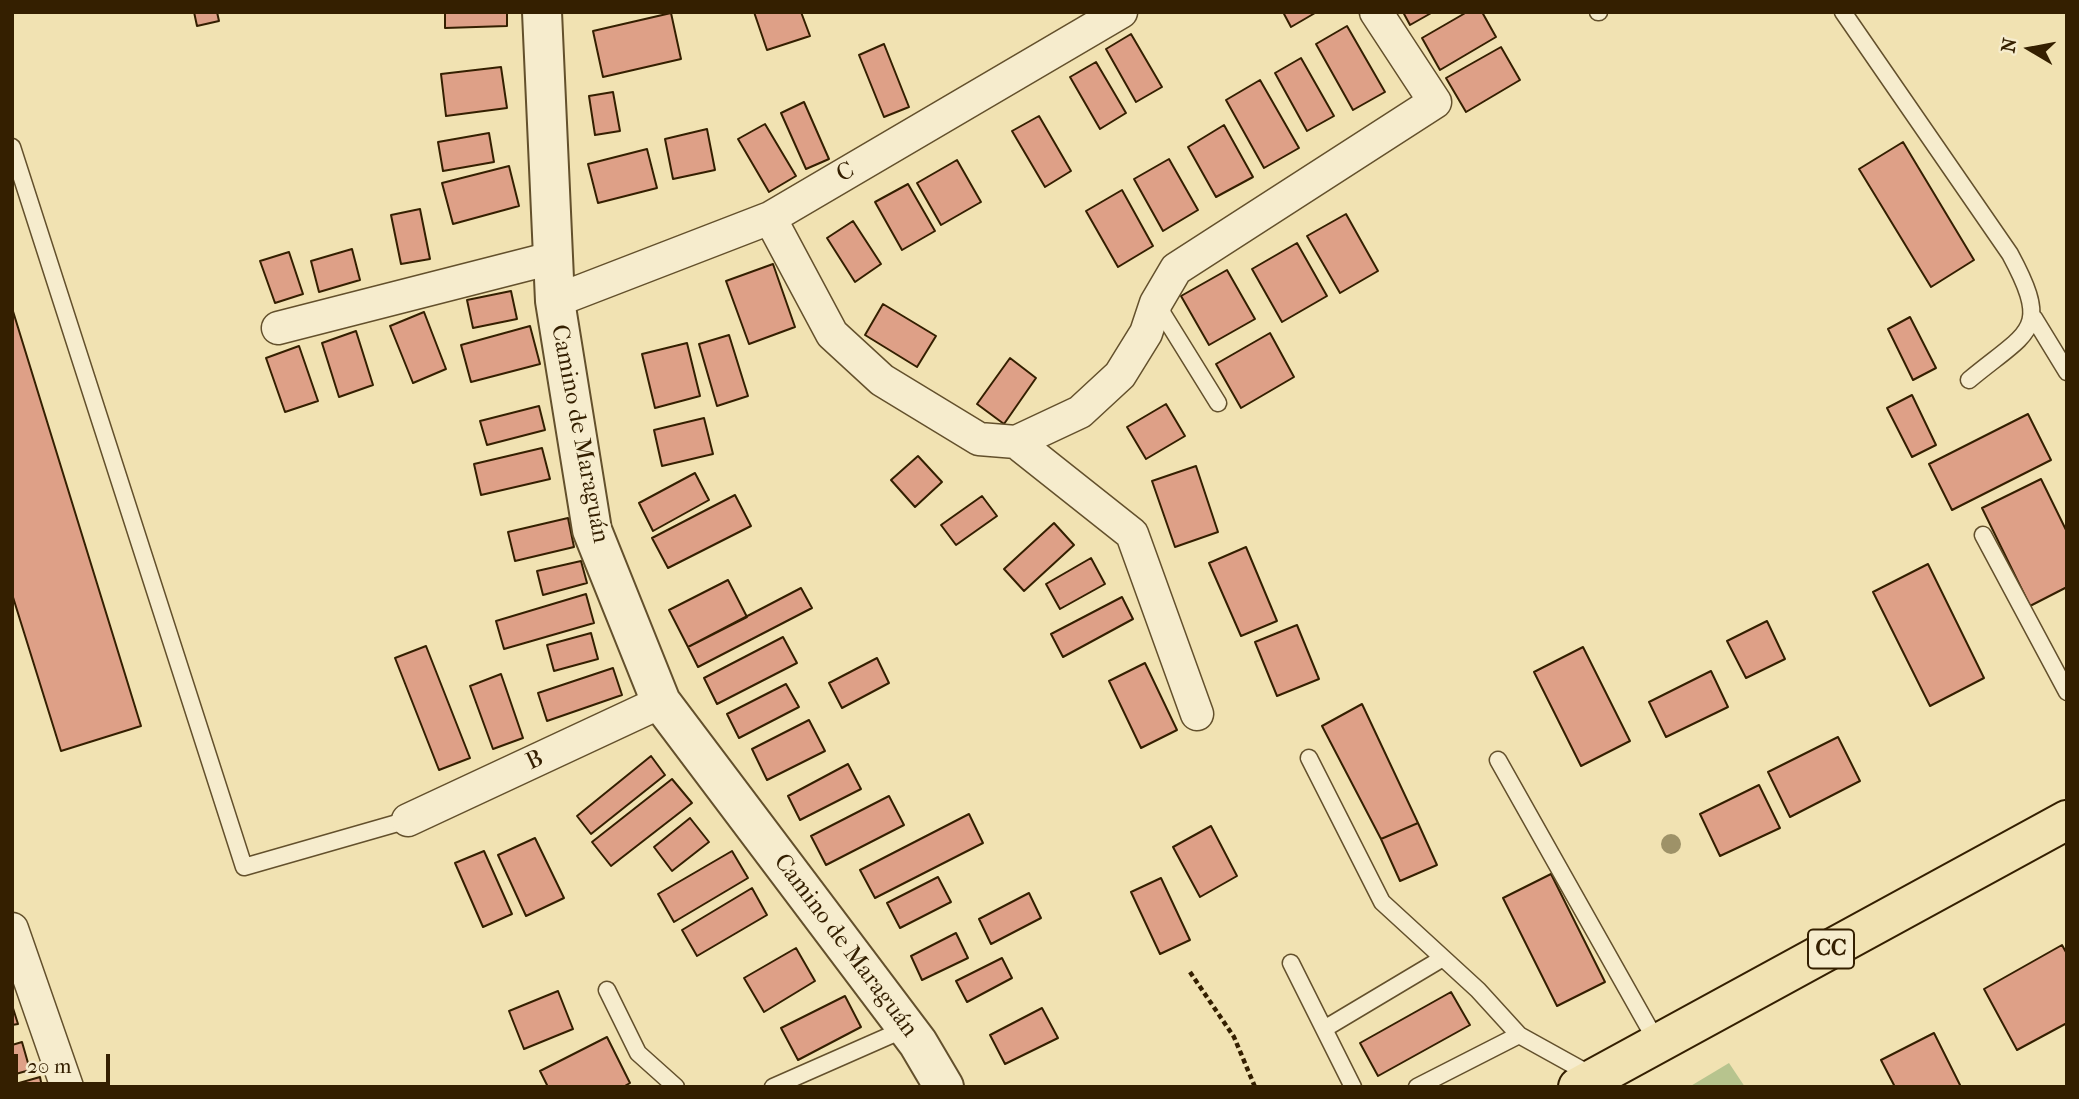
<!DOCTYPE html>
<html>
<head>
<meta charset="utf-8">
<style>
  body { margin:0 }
  #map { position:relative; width:2079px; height:1099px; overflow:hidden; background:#f1e2b2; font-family:"IM FELL French Canon",serif }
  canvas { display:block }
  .frame { position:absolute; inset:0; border:14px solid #341f00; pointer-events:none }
  .north { position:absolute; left:1995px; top:14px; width:70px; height:70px; -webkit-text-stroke:5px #f6eccd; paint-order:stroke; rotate:280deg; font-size:19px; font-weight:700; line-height:28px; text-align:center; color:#341f00 }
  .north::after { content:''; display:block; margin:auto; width:24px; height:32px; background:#341f00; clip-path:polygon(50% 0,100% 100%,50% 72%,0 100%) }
  .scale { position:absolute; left:14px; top:1054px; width:96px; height:32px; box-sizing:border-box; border:4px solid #341f00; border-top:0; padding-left:9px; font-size:21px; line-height:24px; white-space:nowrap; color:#341f00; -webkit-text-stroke:5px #f6eccd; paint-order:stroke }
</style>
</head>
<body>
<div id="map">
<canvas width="2079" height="1099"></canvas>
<div class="frame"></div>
<div class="north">N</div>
<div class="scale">20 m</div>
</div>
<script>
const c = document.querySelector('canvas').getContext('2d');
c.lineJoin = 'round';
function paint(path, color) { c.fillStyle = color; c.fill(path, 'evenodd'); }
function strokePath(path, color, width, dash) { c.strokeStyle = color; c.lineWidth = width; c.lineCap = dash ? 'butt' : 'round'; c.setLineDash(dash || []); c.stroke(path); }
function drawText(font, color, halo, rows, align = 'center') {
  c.font = font + ' "IM FELL French Canon",serif'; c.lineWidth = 6; c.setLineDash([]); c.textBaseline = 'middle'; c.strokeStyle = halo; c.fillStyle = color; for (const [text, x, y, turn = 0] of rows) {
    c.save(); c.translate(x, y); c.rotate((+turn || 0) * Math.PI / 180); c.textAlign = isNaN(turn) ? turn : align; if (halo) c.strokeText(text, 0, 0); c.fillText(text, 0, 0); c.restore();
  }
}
const green = new Path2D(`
  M1729,1063L1745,1087H1689Z`);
const building = new Path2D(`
  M194,12H217L219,21L197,26Z
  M445,12H507V26L445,28Z
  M754,12H801L810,36L767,50Z
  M1283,12H1315V13L1291,27Z
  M1403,12H1433L1410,25Z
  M1467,12H1482L1496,37L1440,70L1422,38Z
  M671,13L681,59L603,77L593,31Z
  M1347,26L1385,92L1353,110L1316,44Z
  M1131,34L1162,87L1136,102L1106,49Z
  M884,44L909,107L884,117L859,55Z
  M1501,47L1520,80L1466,112L1446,78Z
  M1301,58L1334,116L1307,131L1275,73Z
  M1096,62L1126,113L1100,129L1070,77Z
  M501,67L507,108L446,116L441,74Z
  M1260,80L1299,148L1264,168L1226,100Z
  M613,92L620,131L595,135L589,96Z
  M804,102L829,159L806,169L781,113Z
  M1039,116L1071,171L1045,187L1012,131Z
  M765,124L796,176L769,192L738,139Z
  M1224,125L1253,177L1216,197L1188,147Z
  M707,129L715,170L673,179L665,139Z
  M489,133L494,162L443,171L438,142Z
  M1903,142L1974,260L1931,287L1859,169Z
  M647,149L657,188L598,203L588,164Z
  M1169,159L1198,210L1163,231L1134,179Z
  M957,160L981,202L941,225L917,183Z
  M509,166L519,206L453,224L442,183Z
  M908,184L935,231L902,250L875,202Z
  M1122,190L1153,246L1118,267L1086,211Z
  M420,209L430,259L401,264L391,215Z
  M1346,214L1378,271L1340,293L1307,236Z
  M853,221L881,264L855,282L827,238Z
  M1297,243L1327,296L1282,322L1252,269Z
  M352,249L360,280L319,292L311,261Z
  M289,252L303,294L275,303L260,261Z
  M773,264L795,327L749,344L726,281Z
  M1227,270L1255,319L1209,345L1181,296Z
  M511,291L517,319L473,328L467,300Z
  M883,304L936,336L917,367L865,335Z
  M12,308L141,726L61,751L12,594Z
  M424,312L446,369L413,383L390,326Z
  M1910,317L1936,368L1913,380L1888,329Z
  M530,326L540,364L471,382L461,345Z
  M356,331L373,385L339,397L322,343Z
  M1270,333L1294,377L1241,408L1216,364Z
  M729,335L748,396L717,406L699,344Z
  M687,343L700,396L655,408L642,354Z
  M299,346L318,401L285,412L266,358Z
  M1010,358L1036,378L1004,424L977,404Z
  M1912,395L1936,445L1912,457L1887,408Z
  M1166,404L1185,436L1146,459L1127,427Z
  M539,406L545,430L487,445L480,421Z
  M2028,414L2051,460L1952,510L1929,464Z
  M704,418L713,454L662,466L654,430Z
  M542,448L550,479L481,495L474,464Z
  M918,456L942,482L915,507L891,480Z
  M1196,466L1218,532L1175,547L1152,481Z
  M695,473L709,500L653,531L639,503Z
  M2041,479L2067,532V587L2030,606L1982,508Z
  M735,495L751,526L668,568L652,538Z
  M982,496L997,516L956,545L941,525Z
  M568,518L574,547L515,561L508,532Z
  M1054,523L1074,545L1024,591L1004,569Z
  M1246,547L1277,621L1241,636L1209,563Z
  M1091,558L1105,584L1060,609L1046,584Z
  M581,561L587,583L543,595L537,571Z
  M1928,564L1984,678L1930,706L1873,592Z
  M728,580L747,617L688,647L669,610Z
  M801,588L812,608L698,667L688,647Z
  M586,594L594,623L504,649L496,621Z
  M1122,597L1133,619L1063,657L1051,634Z
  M1767,621L1785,659L1746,678L1727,641Z
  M1297,625L1319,679L1277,696L1255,642Z
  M591,633L598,659L554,671L547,645Z
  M783,637L797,663L717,704L704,678Z
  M426,646L470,758L439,770L395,658Z
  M1583,647L1630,741L1581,766L1534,672Z
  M877,658L889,683L842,708L829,683Z
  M1145,663L1177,730L1141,748L1109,681Z
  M613,668L622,695L547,721L538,693Z
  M1711,671L1728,707L1666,737L1649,702Z
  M501,674L523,738L493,749L470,686Z
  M786,684L799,707L739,738L727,714Z
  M1362,704L1418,823L1381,839L1322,726Z
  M809,720L825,751L767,780L752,749Z
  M1838,737L1860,781L1790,817L1768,772Z
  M651,756L665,775L591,834L577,816Z
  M848,764L861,789L800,820L788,796Z
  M672,779L692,803L611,866L592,842Z
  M1759,785L1780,828L1720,856L1700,814Z
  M889,796L904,825L826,865L811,836Z
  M969,814L983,843L875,898L860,870Z
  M690,818L709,842L672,871L654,847Z
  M1418,823L1437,865L1400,881L1381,839Z
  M1211,826L1237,876L1200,897L1173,847Z
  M535,838L564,898L526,916L498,855Z
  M484,851L512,914L483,927L455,863Z
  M732,851L748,878L674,922L658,894Z
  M1551,874L1605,982L1557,1006L1503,898Z
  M938,877L951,902L900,928L887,903Z
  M1161,878L1190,940L1160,954L1131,892Z
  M752,888L767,915L697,956L682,930Z
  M1029,893L1041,918L991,944L979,919Z
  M956,933L968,958L922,980L911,956Z
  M2062,945L2067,954V1023L2017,1050L1984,989Z
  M796,948L815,981L764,1012L744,978Z
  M1002,958L1012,978L967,1002L956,981Z
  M558,991L573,1029L524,1049L509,1011Z
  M1451,992L1470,1025L1378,1076L1360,1043Z
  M845,996L861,1027L798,1060L781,1028Z
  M12,1005L18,1024L12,1025Z
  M1042,1008L1058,1038L1005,1064L990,1035Z
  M1934,1033L1961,1087H1895L1881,1060Z
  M607,1037L630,1083L623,1087H548L540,1071Z
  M22,1042L30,1070L12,1075V1045Z
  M40,1077L42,1087H12V1085Z`);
const path = new Path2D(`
  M1190,972L1234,1037L1255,1087`);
const service = new Path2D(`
  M1598,12H1599
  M1843,12L2010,254C2052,332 2029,330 1969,380
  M12,147L244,867L408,820
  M1156,303L1218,403
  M2034,318L2067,372
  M1983,535L2067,692
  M1309,758L1382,902L1478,990L1519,1035L1593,1076
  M1498,760L1658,1044
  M1291,963L1353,1087
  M607,990L638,1053L676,1087
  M1324,1029L1443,958
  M773,1087L907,1028
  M1417,1087L1519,1035`);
const minor = new Path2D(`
  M770,218L832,334L882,380L979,439L1016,442L1080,412L1120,375L1146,333L1156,303L1176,269L1435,102L1376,12
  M555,301L770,218L1121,12
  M278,328L552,258
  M1016,442L1132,534L1197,714
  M408,820L661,702
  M12,929L67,1087`);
const tertiary = new Path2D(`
  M542,12L555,301L592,530L661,702L918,1043L944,1087`);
const primary = new Path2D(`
  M1578,1087L2067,820`);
const trees = [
  [1671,844]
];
const shields = [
  [1831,949,46]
];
const shieldNames = [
  ["CC",1831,949]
];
const streetNames = [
  ["C",846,173,-30],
  ["Camino de Maraguán",579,434,79],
  ["B",535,761,-25],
  ["Camino de Maraguán",845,946,53]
];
paint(green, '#b7c48e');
paint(building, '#dea087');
strokePath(building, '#341f00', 2);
strokePath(service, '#63502c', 19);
strokePath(minor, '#63502c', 35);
strokePath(tertiary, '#63502c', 42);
strokePath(primary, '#341f00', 42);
strokePath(path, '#341f00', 4.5, [5, 3.5]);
strokePath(service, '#f6eccd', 16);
strokePath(minor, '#f6eccd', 32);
strokePath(tertiary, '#f6eccd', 38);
strokePath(primary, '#f1e2b2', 38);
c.fillStyle = '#9e9268';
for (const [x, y] of trees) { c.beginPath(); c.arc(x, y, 10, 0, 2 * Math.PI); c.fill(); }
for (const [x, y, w] of shields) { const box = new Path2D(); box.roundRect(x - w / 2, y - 19.5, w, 39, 5); c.fillStyle = '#f6eccd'; c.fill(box); strokePath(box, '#341f00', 2); }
drawText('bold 23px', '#341f00', null, shieldNames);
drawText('24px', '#341f00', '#f6eccd', streetNames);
</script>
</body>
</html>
